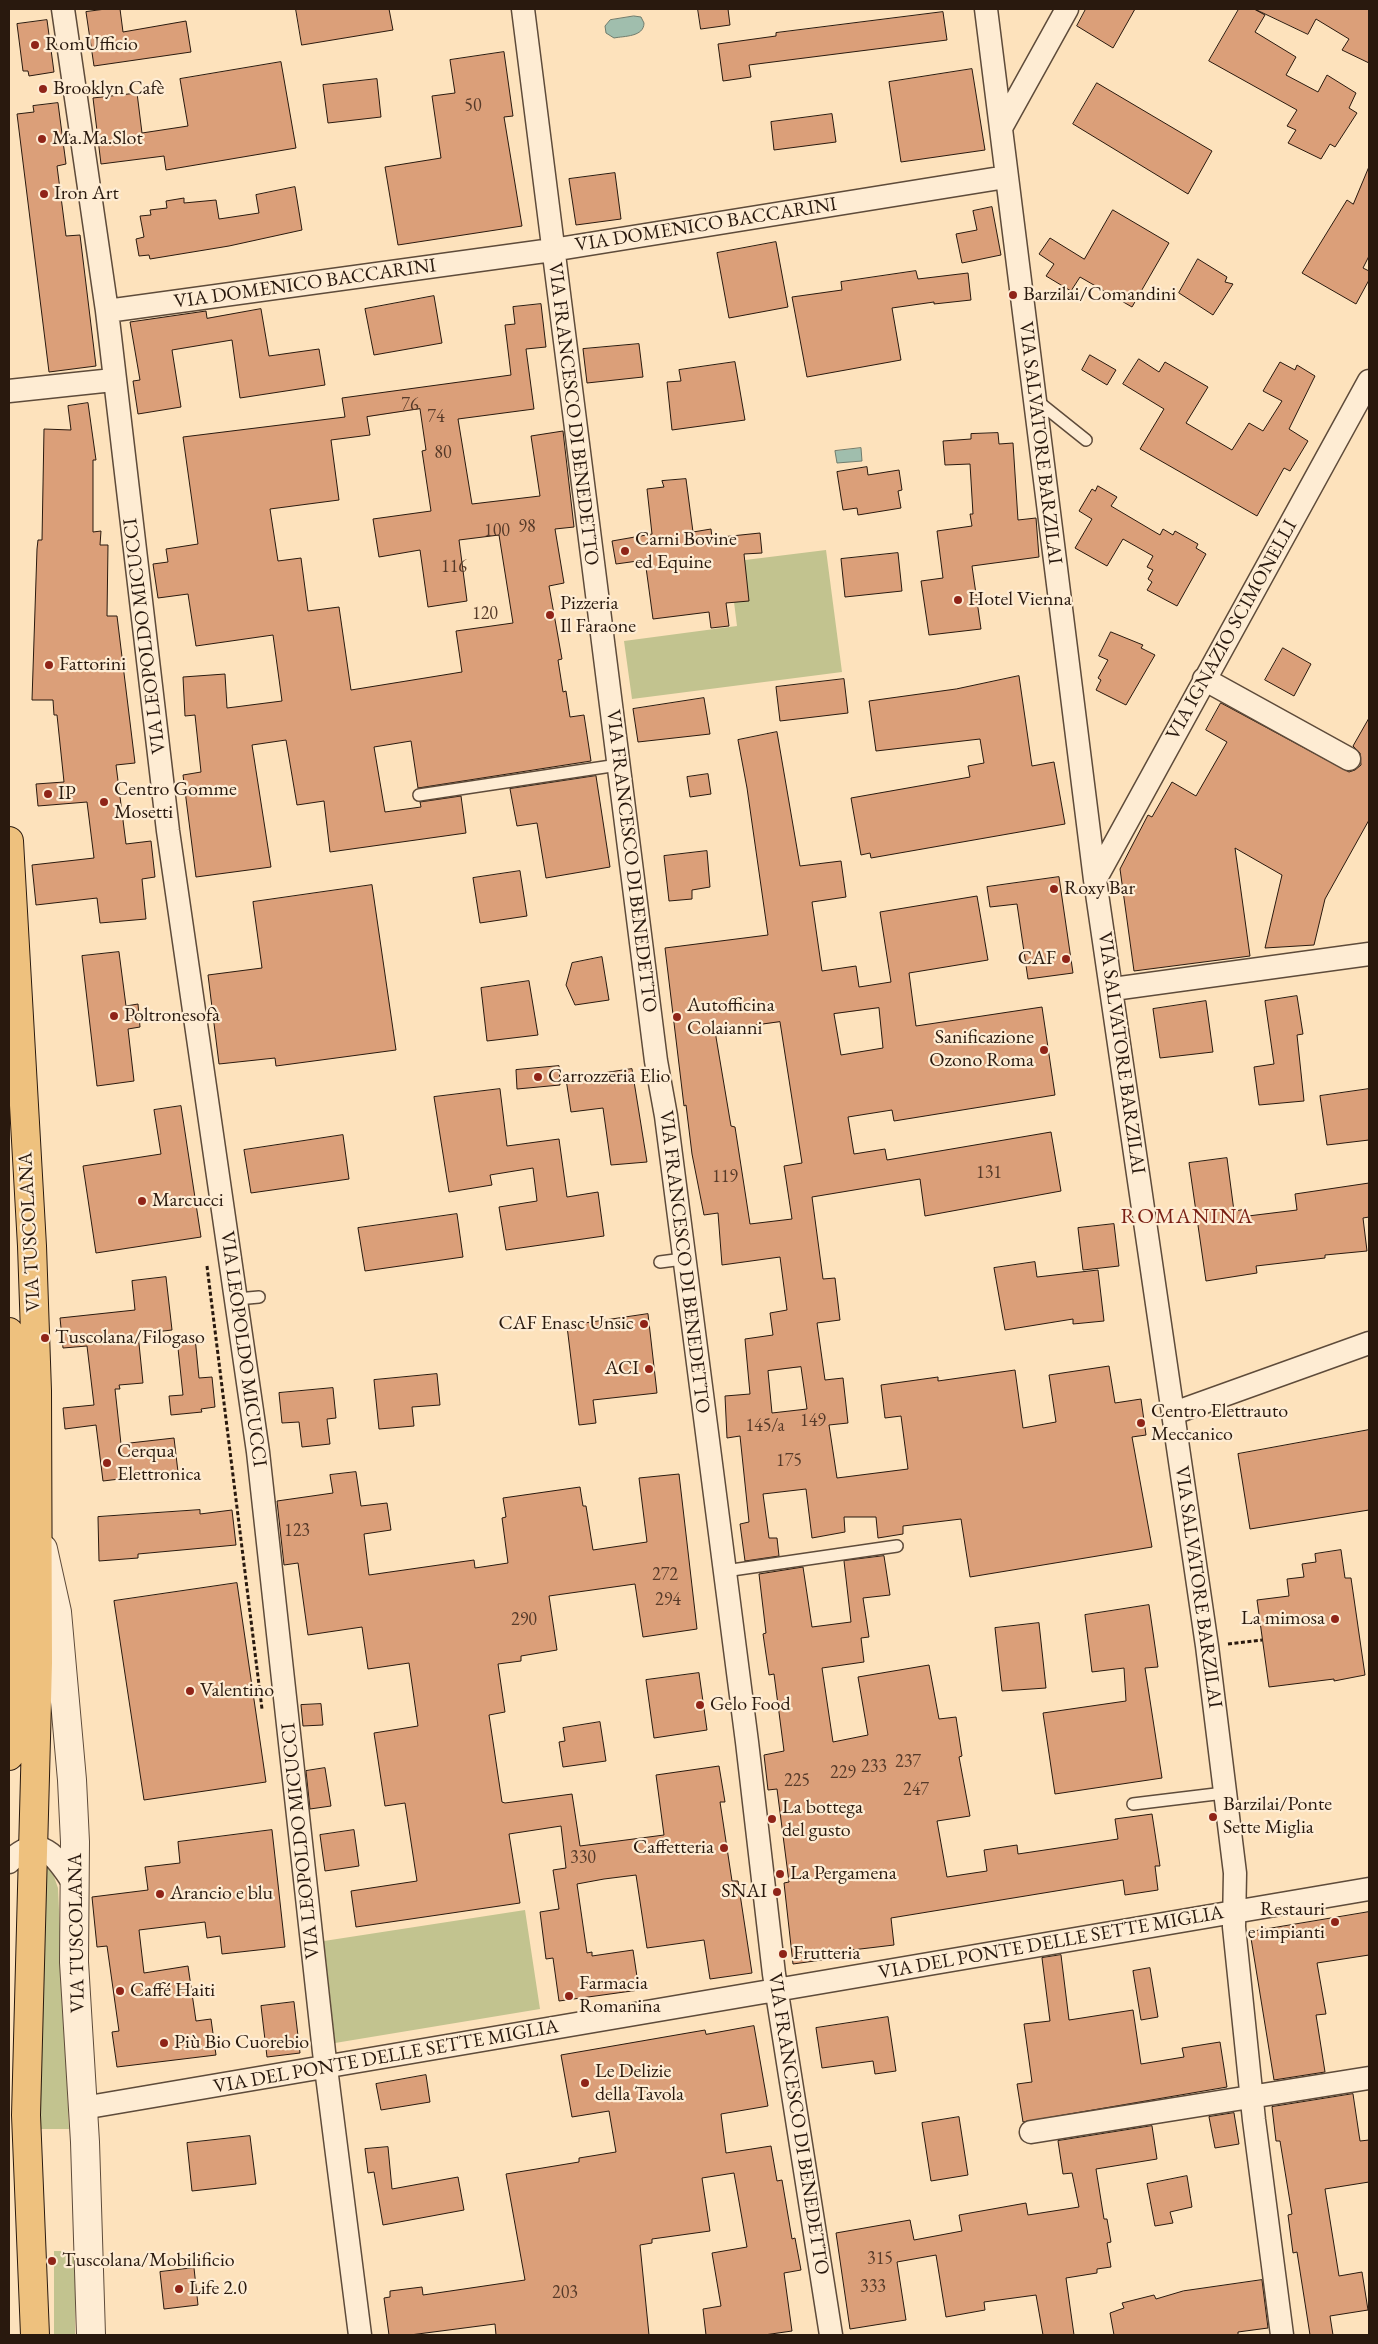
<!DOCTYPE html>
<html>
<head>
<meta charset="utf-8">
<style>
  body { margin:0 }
  #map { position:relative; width:1378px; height:2344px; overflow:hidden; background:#fde2bc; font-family:"EB Garamond",serif }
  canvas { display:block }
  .frame { position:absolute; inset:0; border:10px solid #29190e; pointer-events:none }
</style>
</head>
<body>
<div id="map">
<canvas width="1378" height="2344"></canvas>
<div class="frame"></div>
</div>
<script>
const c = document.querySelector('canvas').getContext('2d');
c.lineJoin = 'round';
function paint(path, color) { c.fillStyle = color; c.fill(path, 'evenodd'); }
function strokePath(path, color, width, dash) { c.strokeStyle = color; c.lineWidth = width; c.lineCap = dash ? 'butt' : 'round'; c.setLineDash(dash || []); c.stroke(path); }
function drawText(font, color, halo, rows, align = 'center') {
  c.font = font + ' "EB Garamond",serif'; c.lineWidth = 4.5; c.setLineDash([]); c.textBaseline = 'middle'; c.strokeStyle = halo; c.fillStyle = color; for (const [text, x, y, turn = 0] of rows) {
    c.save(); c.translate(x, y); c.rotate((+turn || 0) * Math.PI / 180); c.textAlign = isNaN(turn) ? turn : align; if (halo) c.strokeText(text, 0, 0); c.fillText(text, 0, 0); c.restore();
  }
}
const green = new Path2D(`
  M826,550L842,672L632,699L624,641L737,626L729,562ZM746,575L749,601L734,576Z
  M43,1863L51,1868L58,1888L69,2129H40Z
  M525,1910L540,2009L335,2043L324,1941Z
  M54,2251H75V2335H54Z`);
const water = new Path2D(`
  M634,16L641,17L644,23C644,37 624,36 614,38L606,33L605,26L610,20Z
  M861,448L862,461L837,463L835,451Z`);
const building = new Path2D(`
  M106,9H120L123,32L186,21L191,52L94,66L86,12Z
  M296,9H389L393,30L302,45Z
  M698,9H728L730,25L701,29Z
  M1086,9H1135L1113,48L1077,26Z
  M1239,9H1254L1265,15L1255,32L1296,57L1286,75L1318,92L1327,75L1356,93L1349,108L1357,113L1335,147L1330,144L1321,159L1288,143L1296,130L1287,126L1297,110L1209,61Z
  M1255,9H1369V63L1342,50L1349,39L1316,19L1308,34Z
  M943,12L947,40L749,65L751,77L723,81L718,44L776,36V33Z
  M47,20L54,72L29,76L28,71H23L17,24Z
  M504,52L513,116L504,117L522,226L398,245L385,167L441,158L432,96L455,93L450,60Z
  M281,62L296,148L166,170L164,156L101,164L93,98L137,93L142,133L188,126L180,79Z
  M972,69L985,150L901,162L889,82Z
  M377,79L381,117L328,123L323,85Z
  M1097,83L1212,151L1188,194L1073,124Z
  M58,103L66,164L57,166L66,236L80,235L96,366L49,372L17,114L34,112L33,106Z
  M832,114L836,142L774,150L771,122Z
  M1369,167V256L1363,268L1369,271V280L1356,304L1302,273L1347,200L1353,204Z
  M615,173L621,219L576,225L569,179Z
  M295,187L302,230L229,246L150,259L149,255L139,256L136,239L144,237L140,216L151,215L150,210L167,208L166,201L184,198V203L216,200L219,219L259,213L256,195Z
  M992,207L1001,255L962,263L956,234L977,230L973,211Z
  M1113,210L1169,243L1132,307L1080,277L1071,291L1046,276L1054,264L1039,254L1050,238L1084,259Z
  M776,242L788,307L729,318L717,253Z
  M1198,259L1227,277L1225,282L1233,284L1213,315L1179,293Z
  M916,271L918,279L968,273L971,300L934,304V302L892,308L901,360L807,377L792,297L842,290L841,282Z
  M434,296L442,343L374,355L365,309Z
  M541,304L546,347L526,349L534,409L458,419L472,504L540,496L531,436L563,431L574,527L555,529L564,583L549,586L562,659L558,660L563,692L566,691L570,717L584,715L591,761L418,788L411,741L374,747L385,812L421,807L420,802L461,796L466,833L330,852L324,801L297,805L286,740L252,745L271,867L196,877L183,775L201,772L195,715L185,716L183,677L225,674L227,708L282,701L273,635L196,646L188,594L158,598L153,564L168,562L166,549L198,544L183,437L345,417L342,398L511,375L505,325L515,324L513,307ZM420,409L426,450L422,451L431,511L373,519L379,557L420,550L428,607L467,601L459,540L499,535L513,623L456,631L462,672L351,690L339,607L308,611L301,558L278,561L270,509L339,500L331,440L370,435L367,417Z
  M261,309L269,356L319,349L325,385L240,398L232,340L172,350L181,407L138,414L133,381L140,380L130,322L206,311L207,318Z
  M639,344L643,377L587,383L583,349Z
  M1090,355L1116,370L1107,385L1082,370Z
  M1139,359L1159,372L1165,362L1208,387L1186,423L1232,450L1249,423L1263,431L1282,401L1263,391L1280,362L1295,370L1297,365L1315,376L1289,429L1308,441L1290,471L1284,468L1257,516L1140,449L1164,409L1123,384Z
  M735,362L745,420L672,430L667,382L681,381L679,370Z
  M88,403L96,460H93V532L101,531L100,545H108L107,616H117L135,763L116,765L126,844L151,841L155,877L142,879L146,919L100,923L97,898L36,905L32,865L94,858L87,802L38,806L36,784L64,782L57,715H54L53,700H32L37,549L38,540H42L44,429L71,430L68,406Z
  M998,433L999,444L1013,443L1018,520L1036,518L1039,557L972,566L981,629L929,635L921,581L943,578L937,531L972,526L970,514H973L970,464L945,465L943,441L971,439V434Z
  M867,467L868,475L899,470L902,490L898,491L901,508L858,515L857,508L843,510L837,472Z
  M686,479L693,532L711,529L712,538L760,533L762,553L744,554L749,601L726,603L729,626L711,628L709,612L653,619L645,560L616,564L612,541L652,534L647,489L664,487L662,481Z
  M1098,486L1117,497L1111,506L1160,535L1163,529L1173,535L1175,531L1198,544L1196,548L1206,554L1177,606L1147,590L1152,582L1148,579L1153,570L1147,567L1153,556L1123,539L1107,566L1075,548L1092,519L1079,511L1092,489L1095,491Z
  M898,553L902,591L845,597L841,559Z
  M1111,632L1143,645L1141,648L1155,655L1126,705L1096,690L1101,680L1098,678L1108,660L1099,656Z
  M1283,648L1311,664L1294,696L1265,680Z
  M1019,676L1032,766L1054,762L1065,824L871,858L870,853L861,855L851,798L970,777L968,766L984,763L980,739L876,751L869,701L956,689Z
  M844,679L848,713L780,721L776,687Z
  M704,698L710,734L638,742L633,709Z
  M1221,703L1349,772L1355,770L1361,765L1360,753L1353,746L1369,718V820L1325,899L1314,945L1265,948L1282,875L1235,848L1250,956L1134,971L1120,869L1148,815L1152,817L1172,782L1196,796L1227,742L1206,730Z
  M777,732L800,866L841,861L846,897L812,902L822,971L856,966L859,987L891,982L880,912L977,896L988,960L909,973L916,1026L1042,1007L1055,1095L894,1121L892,1110L848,1117L854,1154L885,1149L887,1160L1051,1132L1061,1191L925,1216L920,1179L812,1197L823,1279L835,1278L840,1320L817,1323L825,1380L843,1378L848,1423L829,1425L837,1478L908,1469L901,1416L885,1418L881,1385L938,1377V1381L1015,1370L1023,1428L1056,1422L1049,1375L1109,1366L1115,1403L1141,1399L1146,1435L1132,1437L1152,1547L970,1577L961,1519L903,1526V1534L878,1538L876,1517H844L845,1532L812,1538L806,1489L763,1494L769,1538H777L779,1556L745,1561L740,1524L749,1522L740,1436L727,1438L725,1396L750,1394L745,1339L773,1335L770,1313L787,1310L780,1257L722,1265L718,1213L704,1215L692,1154L686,1105L684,1106L665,948L768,935L747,788L738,740ZM879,1008L883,1048L841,1055L834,1014ZM780,1022L802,1163L784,1166L792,1219L750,1224L735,1127L731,1126L715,1031ZM801,1367L807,1409L772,1413L768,1371Z
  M708,774L711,794L690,797L687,777Z
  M596,776L610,867L546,878L537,823L517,826L510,789Z
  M707,851L710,887L692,890V899L669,901L664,856Z
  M520,871L527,916L480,923L473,878Z
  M1059,877L1073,973L1028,979L1017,904L990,907L987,887Z
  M372,885L396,1050L276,1066L275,1058L219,1064L208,975L262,968L253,902Z
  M119,952L126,1006L138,1004L140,1027L128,1029L134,1081L97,1086L82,956Z
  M602,957L609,1000L575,1005L566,985L572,963Z
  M529,981L538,1035L487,1041L481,988Z
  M1297,996L1303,1034L1297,1035L1304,1101L1259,1105L1254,1067L1274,1064L1265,1001Z
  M1206,1001L1213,1052L1160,1058L1153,1009Z
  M559,1066L560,1085L517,1089L516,1070Z
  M632,1069L647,1162L611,1165L603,1108L571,1112L566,1079Z
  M500,1089L507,1146L559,1139L567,1197L598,1192L604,1236L506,1250L499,1207L537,1201L533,1168L490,1175L492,1185L449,1192L434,1097Z
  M1369,1089V1140L1327,1145L1320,1096Z
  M181,1106L201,1237L96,1253L83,1166L161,1154L154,1110Z
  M343,1135L349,1179L251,1193L244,1150Z
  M1227,1158L1234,1211L1247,1209L1248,1216L1297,1210L1295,1194L1369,1183V1217L1363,1218L1367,1251L1325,1255V1258L1256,1266L1257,1273L1206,1281L1189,1163Z
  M457,1214L463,1257L365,1271L358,1228Z
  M1114,1224L1119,1266L1083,1270L1078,1228Z
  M1035,1262L1037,1277L1098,1270L1104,1321L1073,1324V1319L1005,1330L994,1268Z
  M166,1277L172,1330L138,1334L143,1383L119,1385L120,1389H115L121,1444L174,1438L178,1472L103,1481L96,1425L65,1429L63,1408L94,1405L87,1346L63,1348L60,1318L135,1310L132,1281Z
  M648,1314L657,1393L593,1400L596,1423L579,1425L567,1326Z
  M195,1337L199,1378L212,1377L215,1407L201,1409L202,1412L171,1415L169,1396L183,1395L177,1339Z
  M437,1374L440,1405L412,1407L414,1426L379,1429L374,1380Z
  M333,1388L336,1418L327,1419L330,1444L302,1447L299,1422L282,1423L279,1393Z
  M1369,1430V1510L1250,1529L1238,1454Z
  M356,1472L361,1506L387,1503L391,1530L364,1534L369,1575L474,1560L475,1568L508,1563L502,1518L506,1517L503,1498L580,1487L583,1506H586L593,1550L647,1542L639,1478L679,1474L697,1629L643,1637L635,1584L549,1596L557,1650L521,1656V1661L498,1664L505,1712L489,1715L502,1802L505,1803L572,1794L580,1846L664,1835L656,1775L719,1766L725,1802H720L732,1881H738L752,1973L710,1979L704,1940L647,1948L636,1875L604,1879L577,1884L587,1953L592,1952V1956L633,1950L639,1990L559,2001L553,1958L546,1959L540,1912L559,1909L553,1870L566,1868L561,1826L509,1834L520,1903L356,1927L351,1891L417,1881L405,1803L385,1806L374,1733L418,1726L409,1663L368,1669L362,1627L308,1635L298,1563L284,1565L277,1501L333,1493L330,1475Z
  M200,1510V1514L232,1510L236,1545L138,1554V1558L99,1561L98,1517Z
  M1341,1550L1345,1578H1351L1365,1675L1334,1681V1679L1269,1687L1257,1600L1289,1596L1287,1579L1304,1577L1302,1564L1316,1562L1315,1554Z
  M884,1556L890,1595L863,1598L869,1637L861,1638L864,1662L822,1668L833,1742L868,1735L858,1677L929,1665L939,1719L956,1717L962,1756L959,1757L970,1816L937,1821L947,1877L987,1871L984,1850L1017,1845L1018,1854L1118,1839L1115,1819L1152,1814L1160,1866H1155L1158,1890L1125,1895L1123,1880L891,1918L894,1945L835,1952L836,1958L793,1964L784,1883L789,1882L777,1789L768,1790L764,1755L784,1751L774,1674L769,1675L763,1634L766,1633L759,1574L803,1567L812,1627L851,1622L844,1561Z
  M237,1583L266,1782L144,1800L114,1601Z
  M1149,1605L1158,1667L1145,1668L1162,1778L1055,1794L1043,1713L1126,1701L1124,1668L1092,1672L1085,1615Z
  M1039,1623L1046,1688L1002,1691L995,1628Z
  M699,1673L707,1730L654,1738L646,1680Z
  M321,1704L323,1725L303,1726L301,1705Z
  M600,1722L606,1761L563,1767L559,1742L565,1741L563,1728Z
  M325,1768L331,1806L310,1809L306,1771Z
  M272,1830L285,1947L222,1954L220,1936L207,1938L205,1922L139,1930L144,1973L188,1966L196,2021L211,2019L216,2055L117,2067L112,2032L119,2031L107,1946L97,1947L92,1897L148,1890L145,1867L180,1863L178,1842Z
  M354,1830L359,1866L325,1871L320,1835Z
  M1369,1912V1955L1317,1963L1326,2014L1316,2015L1325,2072L1274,2080L1250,1932Z
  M1061,1955L1069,2020L1133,2010L1141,2064L1184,2057L1182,2048L1220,2042L1227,2087L1023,2122L1017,2084L1032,2082L1024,2024L1050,2021L1042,1958Z
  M1150,1968L1158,2017L1141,2020L1133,1971Z
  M294,2002L300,2053L267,2057L261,2006Z
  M888,2017L896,2071L875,2074L873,2061L822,2068L816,2028Z
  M754,2026L768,2106L721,2114L726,2153L771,2146L777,2181L782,2180L792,2239L795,2238L801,2270L784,2273L792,2331L764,2335H706L703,2309L721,2306L712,2253L747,2247L734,2173L702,2178L710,2231L652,2239V2243L640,2245L649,2335H496L495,2324L410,2335H389L384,2298L390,2297V2291L422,2287L423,2295L525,2280L506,2174L579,2162V2158L616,2152L609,2111L572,2117L561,2055L705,2030L706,2034Z
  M426,2075L430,2102L381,2110L376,2084Z
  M1353,2094L1360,2141L1369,2140V2182L1325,2189L1339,2276L1362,2272L1368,2310L1330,2316L1333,2335H1310L1297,2252L1293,2253L1288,2215L1292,2214L1280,2141H1276L1272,2107Z
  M1234,2113L1239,2144L1215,2148L1209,2117Z
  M959,2117L968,2175L931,2181L922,2123Z
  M1152,2126L1157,2159L1096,2169L1104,2219H1107L1111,2242L1107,2243L1111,2267L1097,2269V2273L1066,2278L1074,2335H1043L1036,2295L984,2302L985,2310L946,2317L936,2255L897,2262L906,2320L850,2329L836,2233L910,2220L914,2240L962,2231L959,2215L1026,2203L1028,2215L1079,2207L1072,2173L1063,2174L1058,2141Z
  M250,2136L256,2184L192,2191L187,2143Z
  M388,2147L392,2189L458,2177L464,2210L383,2225L374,2172L368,2173L365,2149Z
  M1187,2176L1192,2207L1170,2212L1173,2223L1155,2226L1147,2184Z
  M194,2268L198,2305L164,2309L160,2272Z
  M1262,2280L1268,2328L1238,2332V2335H1114L1110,2313L1124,2308L1122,2303L1154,2295L1156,2299L1183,2291Z`);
const path = new Path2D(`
  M207,1266L262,1709
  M1228,1644L1262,1640`);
const service = new Path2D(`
  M1036,400L1086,440
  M419,795L618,765
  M660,1262L683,1259
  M237,1299L259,1297
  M725,1571L897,1546
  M1133,1804L1224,1793`);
const minor = new Path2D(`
  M63,9L107,311L168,831L258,1452L324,2052L360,2335
  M523,9L656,1061L666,1116L747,1742L774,1974L831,2335
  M986,9L1095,880L1207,1646L1235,1873L1234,1927L1254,2120L1282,2335
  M1001,128L1067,9
  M107,311L552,250L1006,177
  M9,391L113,380
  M1204,679L1349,759
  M1095,880L1369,381
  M1113,989L1369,954
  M1174,1413L1369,1343
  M9,1862C40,1831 57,1857 74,1884
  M83,2108L1369,1889
  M1031,2132L1369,2078`);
const tertiary = new Path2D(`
  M43,1549L57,1612L72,1780L75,1842L74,1962L85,2142L91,2335`);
const primary = new Path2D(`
  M9,841L32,1246L37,1391L38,1663L26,2115L35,2335
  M9,1332L12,1557L9,1756`);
const markers = [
  [35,45,5,"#8f2418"],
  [43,89,5,"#8f2418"],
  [42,139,5,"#8f2418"],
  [44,194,5,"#8f2418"],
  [1013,295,5,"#8f2418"],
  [625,551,5,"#8f2418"],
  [958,600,5,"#8f2418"],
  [550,615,5,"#8f2418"],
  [49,665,5,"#8f2418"],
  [48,794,5,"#8f2418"],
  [104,802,5,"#8f2418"],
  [1054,889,5,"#8f2418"],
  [1066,959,5,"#8f2418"],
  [114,1016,5,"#8f2418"],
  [677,1017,5,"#8f2418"],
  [1044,1050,5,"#8f2418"],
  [538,1077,5,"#8f2418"],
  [142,1201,5,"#8f2418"],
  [644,1324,5,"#8f2418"],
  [45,1338,5,"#8f2418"],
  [649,1369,5,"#8f2418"],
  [1141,1423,5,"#8f2418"],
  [107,1463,5,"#8f2418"],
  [1335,1619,5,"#8f2418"],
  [190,1691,5,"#8f2418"],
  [700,1705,5,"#8f2418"],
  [1213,1817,5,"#8f2418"],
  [772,1819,5,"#8f2418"],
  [724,1848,5,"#8f2418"],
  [780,1874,5,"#8f2418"],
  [777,1892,5,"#8f2418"],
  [160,1894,5,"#8f2418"],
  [1335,1922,5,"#8f2418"],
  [783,1954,5,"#8f2418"],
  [120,1991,5,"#8f2418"],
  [569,1996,5,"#8f2418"],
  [164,2043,5,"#8f2418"],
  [585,2083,5,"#8f2418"],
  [52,2261,5,"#8f2418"],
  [179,2289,5,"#8f2418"]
];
const numberNames = [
  ["50",473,106],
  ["76",410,405],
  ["74",436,417],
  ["80",443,453],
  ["98",527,527],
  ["100",497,531],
  ["116",454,567],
  ["120",485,614],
  ["131",989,1173],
  ["119",725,1177],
  ["149",813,1421],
  ["145/a",765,1426],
  ["175",789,1461],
  ["123",297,1531],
  ["272",665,1575],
  ["294",668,1600],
  ["290",524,1620],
  ["237",908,1762],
  ["233",874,1767],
  ["229",843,1773],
  ["225",797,1781],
  ["247",916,1790],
  ["330",583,1858],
  ["315",880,2259],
  ["333",873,2287],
  ["203",565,2293]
];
const poiNames = [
  ["RomUfficio",45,45],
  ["Brooklyn Cafè",53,89],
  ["Ma.Ma.Slot",52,139],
  ["Iron Art",54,194],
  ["Barzilai/Comandini",1023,295],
  ["Carni Bovine",635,540],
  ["ed Equine",635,563],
  ["Hotel Vienna",968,600],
  ["Pizzeria",560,604],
  ["Il Faraone",560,627],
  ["Fattorini",59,665],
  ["Centro Gomme",114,790],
  ["Mosetti",114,813],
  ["IP",58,794],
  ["Roxy Bar",1064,889],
  ["CAF",1056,959,"right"],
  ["Autofficina",687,1006],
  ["Colaianni",687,1029],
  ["Poltronesofà",124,1016],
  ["Sanificazione",1034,1038,"right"],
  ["Ozono Roma",1034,1061,"right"],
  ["Carrozzeria Elio",548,1077],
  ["Marcucci",152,1201],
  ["CAF Enasc Unsic",634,1324,"right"],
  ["Tuscolana/Filogaso",55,1338],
  ["ACI",639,1369,"right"],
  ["Centro Elettrauto",1151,1412],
  ["Meccanico",1151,1435],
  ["Cerqua",117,1452],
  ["Elettronica",117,1475],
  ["La mimosa",1325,1619,"right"],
  ["Valentino",200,1691],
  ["Gelo Food",710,1705],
  ["Barzilai/Ponte",1223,1805],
  ["Sette Miglia",1223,1828],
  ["La bottega",782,1808],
  ["del gusto",782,1831],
  ["Caffetteria",714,1848,"right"],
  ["La Pergamena",790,1874],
  ["SNAI",767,1892,"right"],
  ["Arancio e blu",170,1894],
  ["Restauri",1325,1910,"right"],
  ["e impianti",1325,1933,"right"],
  ["Frutteria",793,1954],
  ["Farmacia",579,1984],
  ["Romanina",579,2007],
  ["Caffé Haiti",130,1991],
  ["Più Bio Cuorebio",174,2043],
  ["Le Delizie",595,2072],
  ["della Tavola",595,2095],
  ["Tuscolana/Mobilificio",62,2261],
  ["Life 2.0",189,2289]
];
const streetNames = [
  ["VIA DOMENICO BACCARINI",706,225,-9],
  ["VIA DOMENICO BACCARINI",305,284,-8],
  ["VIA FRANCESCO DI BENEDETTO",573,414,83],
  ["VIA SALVATORE BARZILAI",1040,443,83],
  ["VIA IGNAZIO SCIMONELLI",1232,630,-61],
  ["VIA LEOPOLDO MICUCCI",145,636,-97],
  ["VIA FRANCESCO DI BENEDETTO",631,861,83],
  ["VIA SALVATORE BARZILAI",1121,1053,82],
  ["VIA TUSCOLANA",30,1232,-93],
  ["VIA FRANCESCO DI BENEDETTO",684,1262,83],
  ["VIA LEOPOLDO MICUCCI",243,1349,82],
  ["VIA SALVATORE BARZILAI",1198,1587,82],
  ["VIA LEOPOLDO MICUCCI",301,1841,-96],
  ["VIA TUSCOLANA",77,1933,-91],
  ["VIA DEL PONTE DELLE SETTE MIGLIA",1051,1943,-10],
  ["VIA DEL PONTE DELLE SETTE MIGLIA",386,2057,-10],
  ["VIA FRANCESCO DI BENEDETTO",798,2124,81]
];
const quarterNames = [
  ["ROMANINA",1187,1217]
];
paint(green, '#c2c38f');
paint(water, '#a0bead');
strokePath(water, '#707c6d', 1);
paint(building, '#db9f79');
strokePath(building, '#29190e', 1);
strokePath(service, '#5e4b3a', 14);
strokePath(minor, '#5e4b3a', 25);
strokePath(tertiary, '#5e4b3a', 30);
strokePath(primary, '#29190e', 30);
strokePath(path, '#29190e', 3, [4, 2.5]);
strokePath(service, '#feecd3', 11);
strokePath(minor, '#feecd3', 22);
strokePath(tertiary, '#feecd3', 28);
strokePath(primary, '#eec17e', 28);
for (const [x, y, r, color] of markers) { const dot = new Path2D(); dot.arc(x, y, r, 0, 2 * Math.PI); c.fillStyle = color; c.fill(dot); strokePath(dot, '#feecd3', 2); }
drawText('18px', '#563a29', null, numberNames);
drawText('20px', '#29190e', '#feecd3', poiNames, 'left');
drawText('20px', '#29190e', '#feecd3', streetNames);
c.letterSpacing = '1px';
drawText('22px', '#7a1f14', '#feecd3', quarterNames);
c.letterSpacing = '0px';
</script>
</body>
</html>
